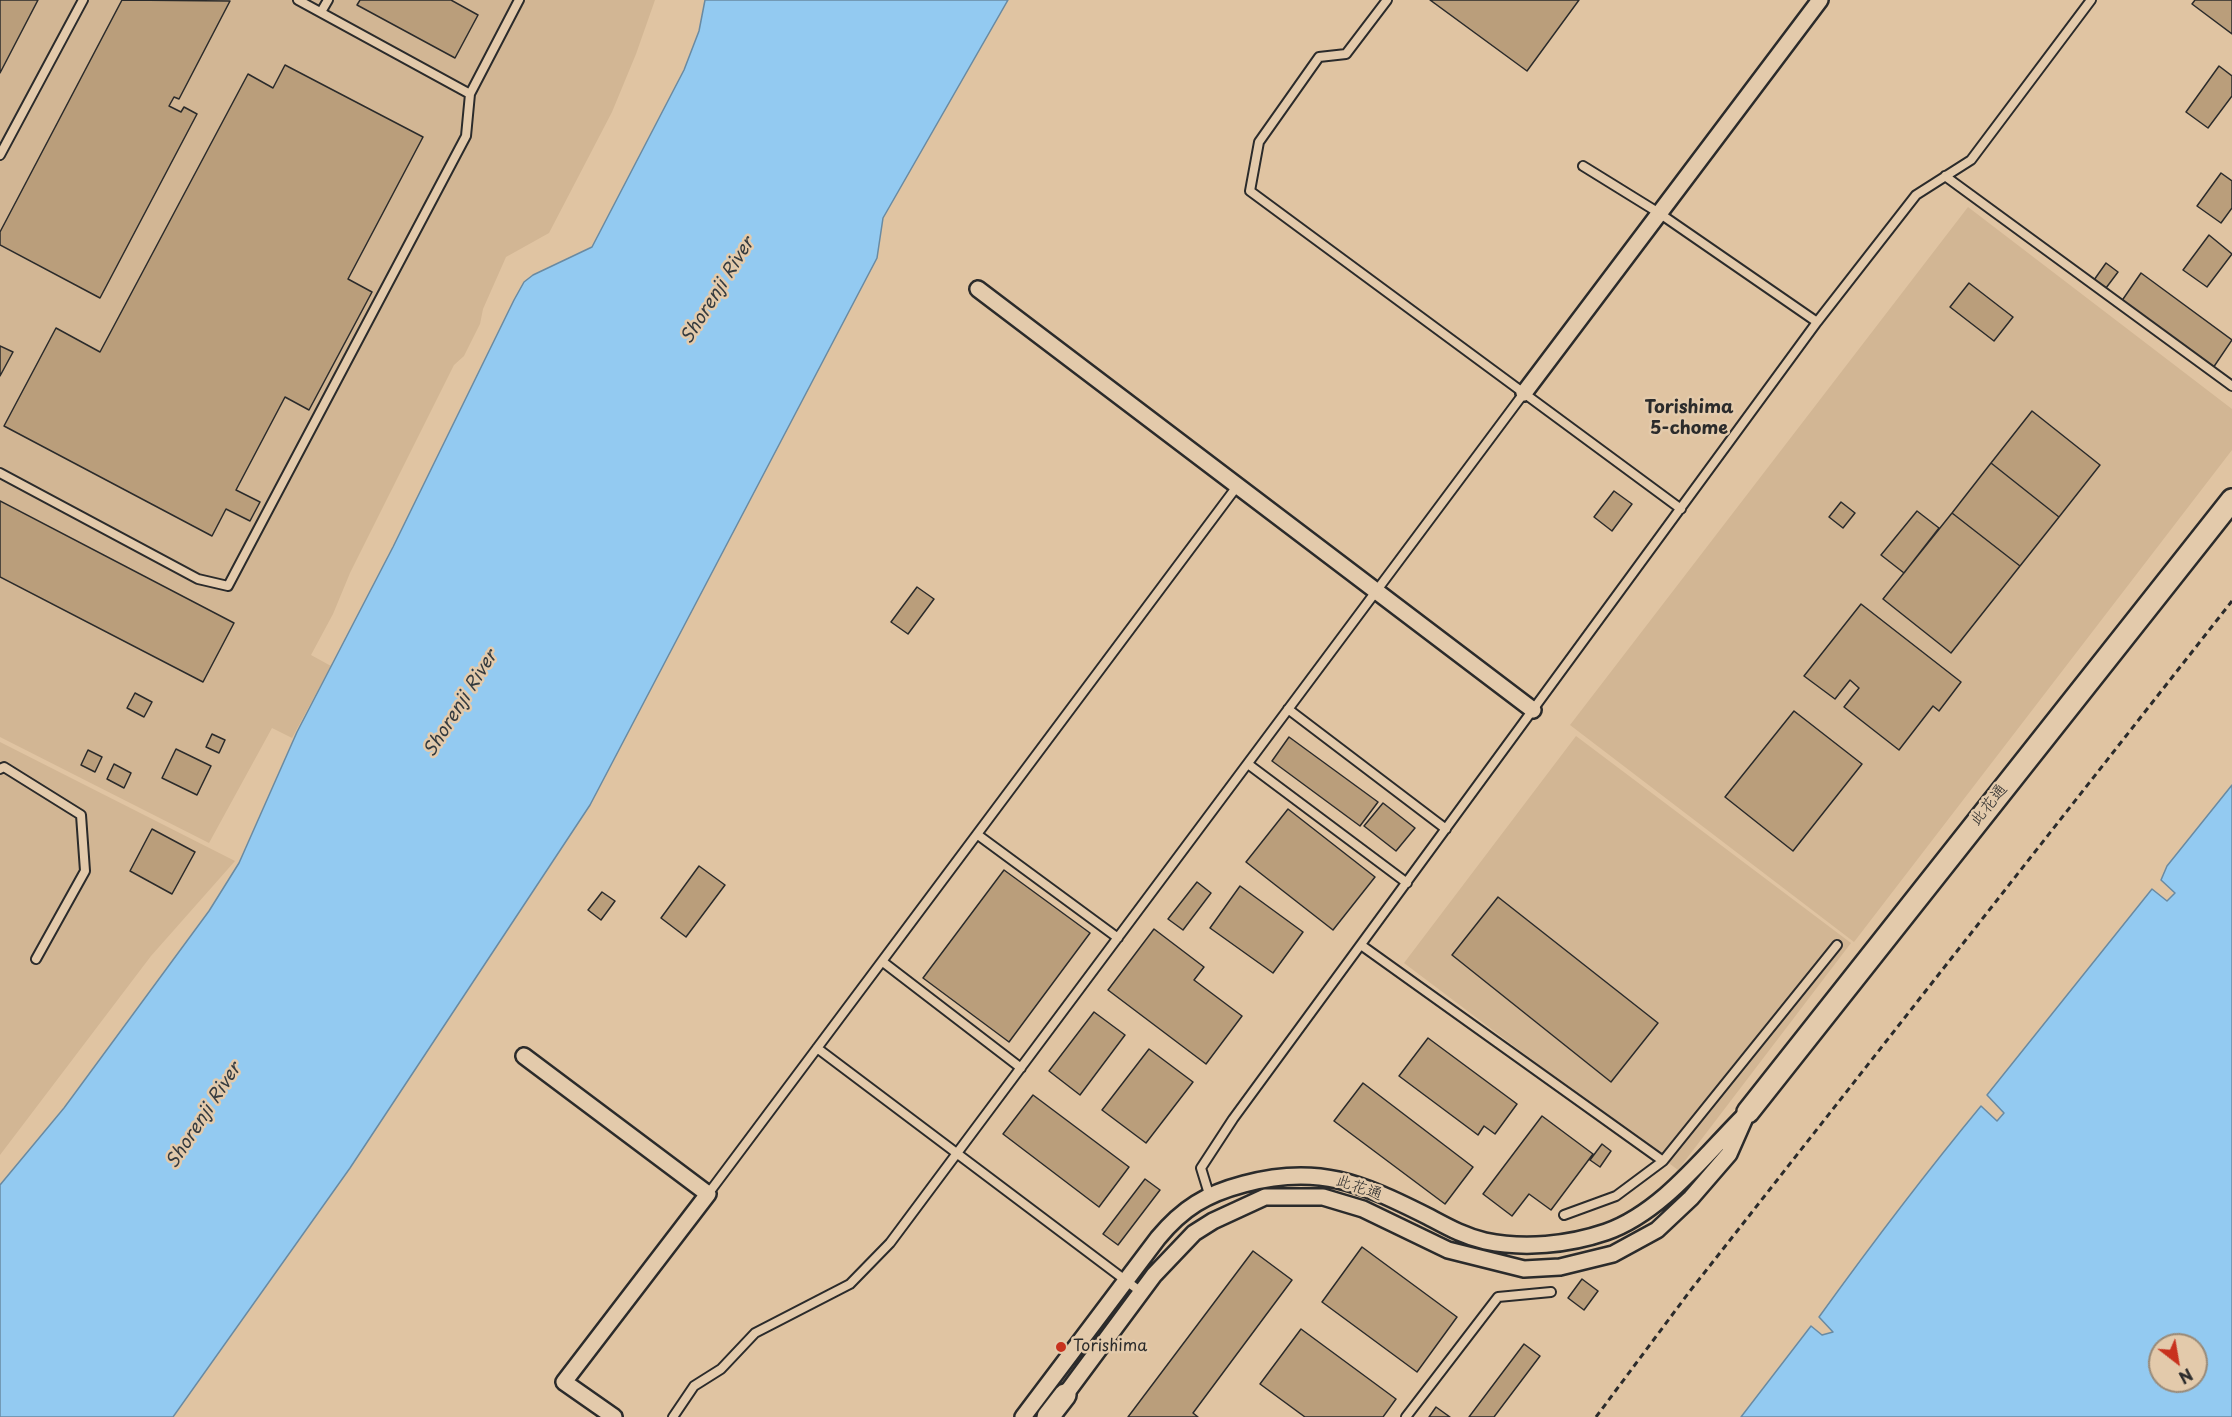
<!DOCTYPE html>
<html>
<head>
<meta charset="utf-8">
<style>
  body { margin:0 }
  #map { position:relative; width:2232px; height:1417px; overflow:hidden; background:#e0c4a2; font-family:"Playpen Sans",sans-serif }
  canvas { display:block }
  .north { position:absolute; left:2148px; top:1333px; width:60px; height:60px; box-sizing:border-box; background:#e3caab; border:2px solid #998a78; border-radius:50%; rotate:149deg; font-size:16px; font-weight:700; line-height:24px; text-align:center; color:#2b2b2b }
  .north::after { content:''; display:block; margin:auto; width:21px; height:27px; background:#c8321e; clip-path:polygon(50% 0,100% 100%,50% 72%,0 100%) }
</style>
</head>
<body>
<div id="map">
<canvas width="2232" height="1417"></canvas>
<div class="north">N</div>
</div>
<script>
const c = document.querySelector('canvas').getContext('2d');
c.lineJoin = 'round';
function paint(path, color) { c.fillStyle = color; c.fill(path, 'evenodd'); }
function strokePath(path, color, width, dash) { c.strokeStyle = color; c.lineWidth = width; c.lineCap = dash ? 'butt' : 'round'; c.setLineDash(dash || []); c.stroke(path); }
function drawText(font, color, halo, rows, align = 'center') {
  c.font = font + ' "Playpen Sans","Klee One",sans-serif'; c.lineWidth = 5; c.setLineDash([]); c.textBaseline = 'middle'; c.strokeStyle = halo; c.fillStyle = color; for (const [text, x, y, turn = 0] of rows) {
    c.save(); c.translate(x, y); c.rotate((+turn || 0) * Math.PI / 180); c.textAlign = isNaN(turn) ? turn : align; if (halo) c.strokeText(text, 0, 0); c.fillText(text, 0, 0); c.restore();
  }
}
const built = new Path2D(`
  M0,0H655L636,54L612,112L549,233L506,257L483,309L480,324L464,356L454,365L350,573L333,614L311,655L331,666L292,738L272,728L209,843L0,737Z
  M1968,207L2232,409V450L1854,942L1570,725Z
  M1576,736L1851,943L1678,1170L1404,963Z
  M0,742L235,861L151,956L0,1155Z`);
const water = new Path2D(`
  M705,0H1008L883,218L877,258L590,805L350,1168L173,1417H0V1185L64,1108L209,911L239,863L297,732L393,547L514,300L524,282L533,275L592,247L684,70L699,31Z
  M2232,785V1417H1741L1811,1326L1822,1335L1833,1332L1819,1317C1871,1245 1924,1175 1981,1106L1997,1121L2004,1113L1987,1095L2152,889L2167,901L2175,893L2161,880L2167,866ZM2160,1345H2196V1381H2160Z`);
const building = new Path2D(`
  M0,0H38L0,73Z
  M122,0L230,1L179,99L174,97L169,106L181,112L184,107L197,114L100,298L0,245V232Z
  M360,0H451L478,15L455,58L357,5Z
  M1430,0H1579L1527,71Z
  M2195,0H2232V34L2192,4Z
  M285,65L423,137L348,279L372,292L309,410L285,397L236,490L260,502L250,521L226,509L212,536L4,426L56,328L100,352L248,74L273,88Z
  M2219,66L2232,76V96L2208,128L2186,112Z
  M2221,173L2232,181V208L2221,223L2197,206Z
  M2209,235L2232,254L2207,287L2183,270Z
  M2106,263L2118,272L2106,288L2094,280Z
  M2141,273L2232,340L2213,368L2121,302Z
  M1969,283L2013,317L1994,341L1950,307Z
  M0,346L13,352L0,376Z
  M2032,411L2100,465L2059,517L1991,463Z
  M1991,463L2059,517L2020,566L1952,513Z
  M1614,491L1632,504L1612,531L1594,517Z
  M0,501L234,623L203,682L0,577Z
  M1841,502L1855,513L1843,528L1829,517Z
  M1917,511L1939,528L1904,573L1881,555Z
  M1952,513L2020,566L1951,653L1883,599Z
  M917,587L934,599L908,634L891,622Z
  M1861,604L1961,682L1939,711L1933,706L1899,750L1844,707L1859,688L1850,680L1835,699L1804,676Z
  M135,693L152,702L144,717L127,708Z
  M1794,711L1862,764L1793,851L1725,797Z
  M212,734L225,740L219,753L206,747Z
  M1289,737L1378,802L1360,826L1272,761Z
  M176,749L211,766L197,795L162,778Z
  M88,750L102,757L95,772L81,765Z
  M114,764L131,773L124,788L107,779Z
  M1383,803L1415,828L1396,851L1364,826Z
  M1288,809L1375,877L1333,930L1246,862Z
  M152,829L195,852L172,894L130,871Z
  M699,866L725,885L686,937L661,918Z
  M1004,870L1090,933L1009,1042L923,978Z
  M1197,882L1211,893L1183,930L1168,919Z
  M1240,886L1303,932L1273,973L1210,928Z
  M602,892L615,901L601,920L588,910Z
  M1498,897L1658,1023L1611,1082L1452,955Z
  M1154,929L1204,967L1194,980L1242,1016L1206,1064L1108,990Z
  M1094,1012L1125,1035L1080,1095L1049,1071Z
  M1428,1038L1517,1104L1495,1134L1484,1126L1478,1135L1399,1076Z
  M1149,1049L1193,1082L1146,1143L1102,1110Z
  M1363,1083L1473,1167L1445,1204L1334,1121Z
  M1033,1095L1129,1167L1099,1207L1003,1134Z
  M1542,1116L1593,1154L1551,1210L1529,1194L1512,1216L1483,1194Z
  M1602,1144L1611,1151L1600,1167L1590,1160Z
  M1145,1179L1160,1190L1118,1245L1103,1234Z
  M1362,1247L1457,1317L1417,1372L1322,1302Z
  M1253,1251L1292,1280L1193,1413L1198,1417H1128Z
  M1582,1279L1598,1291L1584,1310L1568,1298Z
  M1301,1329L1396,1399L1383,1417H1305L1260,1384Z
  M1524,1344L1540,1356L1494,1417H1469Z
  M1436,1407L1450,1417H1429Z`);
const path = new Path2D(`
  M1596,1417L1690,1291L2232,601`);
const lane = new Path2D(`
  M298,0L470,94L519,0
  M1387,0L1346,54L1319,57L1259,142L1250,191L1681,509
  M321,12L328,0
  M0,155L83,0
  M1583,166L1659,213L1817,322
  M1945,176L2232,386
  M0,473L198,579L228,586L466,136L470,94
  M1288,709L1446,829
  M1248,764L1407,883
  M0,769L4,767L81,815L85,871L36,959
  M978,835L1118,938
  M1361,945L1663,1161
  M883,962L1021,1068
  M817,1048L1141,1292
  M708,1194L1238,485
  M1209,1194L1201,1168L1233,1119L1817,322L1916,195L1971,160L2091,0
  M1564,1215L1616,1196L1663,1161L1837,945
  M673,1417L694,1386L721,1369L755,1333L850,1284L890,1243L1524,393
  M1406,1417L1498,1297L1551,1292`);
const street = new Path2D(`
  M978,289L1533,710
  M1524,393L1820,0
  M524,1056L708,1194L564,1382L614,1417
  M1065,1395L1154,1275L1194,1233L1213,1221L1265,1197H1323L1363,1209L1448,1250L1524,1269L1560,1267L1613,1254L1657,1230L1691,1198L1729,1154L1744,1120
  M1023,1417L1158,1238C1183,1208 1206,1194 1244,1184C1318,1164 1361,1183 1427,1216C1446,1226 1463,1236 1485,1241C1524,1249 1568,1245 1606,1232C1663,1212 1706,1153 1748,1112`);
const secondary = new Path2D(`
  M1748,1112L2232,500
  M1048,1417L1065,1395`);
const markers = [
  [1061,1347,6,"#c8321e"]
];
const streetNames = [
  ["此花通",1989,805,-51],
  ["此花通",1359,1188,19]
];
const poiNames = [
  ["Torishima",1073,1347]
];
const waterNames = [
  ["Shorenji River",718,291,-58],
  ["Shorenji River",461,704,-58],
  ["Shorenji River",204,1116,-57]
];
const neighbourhoodNames = [
  ["Torishima",1689,408],
  ["5-chome",1689,429]
];
paint(built, '#d2b694');
paint(water, '#93caf1');
strokePath(water, '#698aa2', 1.5);
paint(building, '#ba9e7b');
strokePath(building, '#2b2b2b', 1.5);
strokePath(lane, '#2b2b2b', 12);
strokePath(street, '#2b2b2b', 20);
strokePath(secondary, '#2b2b2b', 26);
strokePath(path, '#2b2b2b', 3, [6, 4.5]);
strokePath(lane, '#e3caab', 8);
strokePath(street, '#e3caab', 15);
strokePath(secondary, '#e3caab', 21);
for (const [x, y, r, color] of markers) { const dot = new Path2D(); dot.arc(x, y, r, 0, 2 * Math.PI); c.fillStyle = color; c.fill(dot); strokePath(dot, '#e3caab', 2); }
drawText('16px', '#2b2b2b', '#e3caab', streetNames);
drawText('16px', '#2b2b2b', '#e3caab', poiNames, 'left');
drawText('italic 18px', '#353b3f', '#e3caab', waterNames);
drawText('bold 18px', '#2b2b2b', '#e3caab', neighbourhoodNames);
</script>
</body>
</html>
